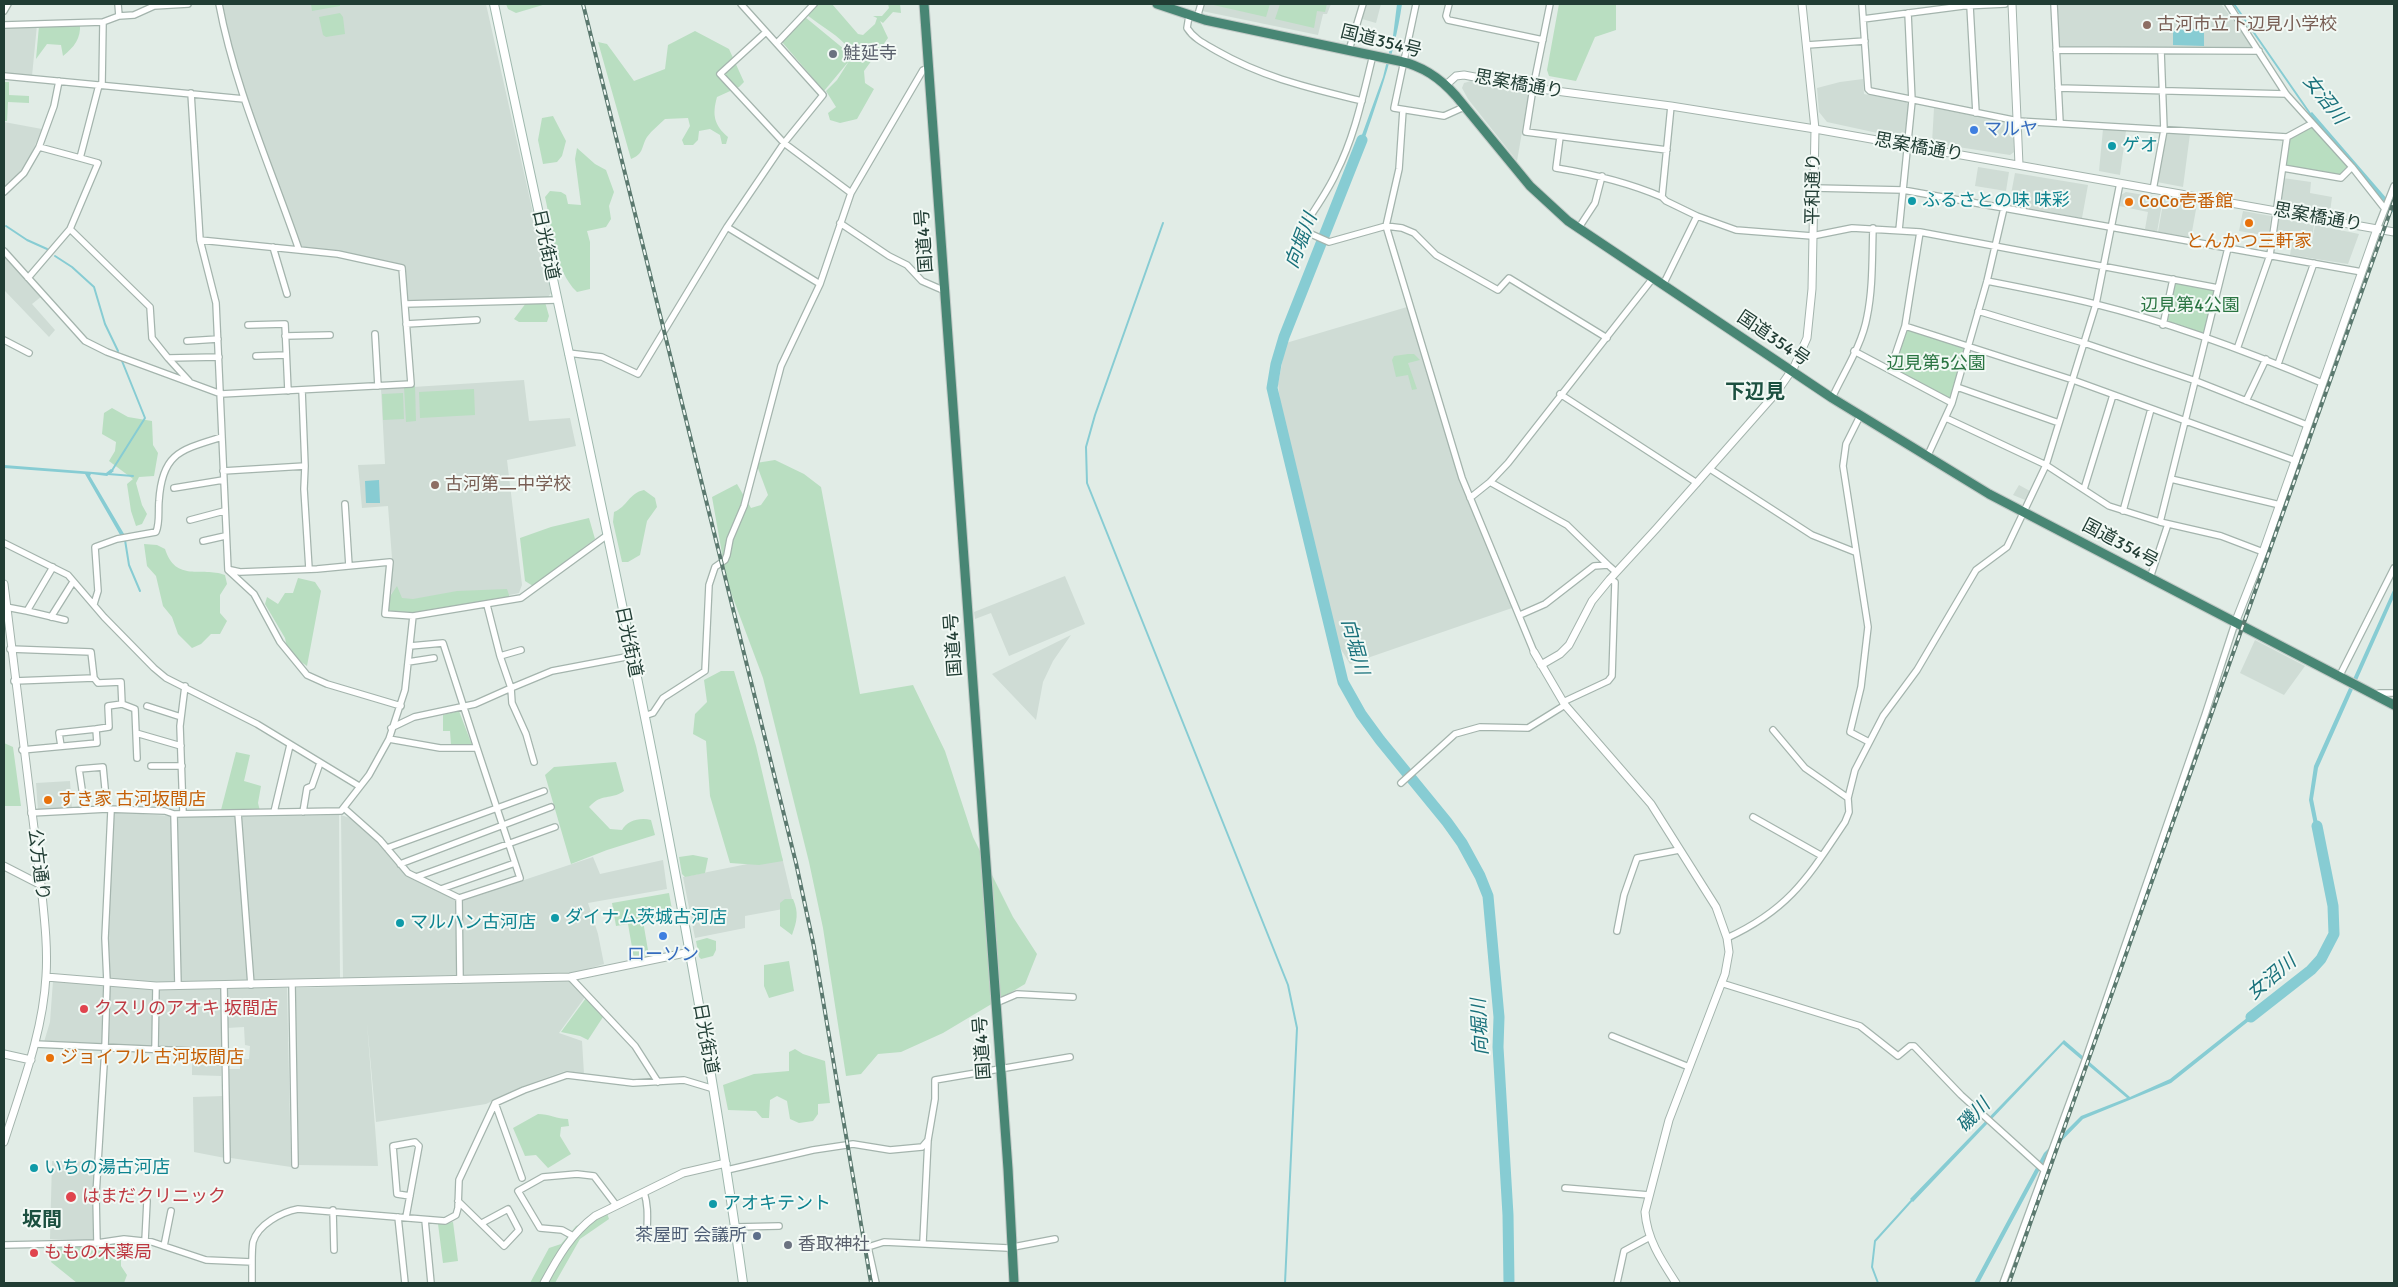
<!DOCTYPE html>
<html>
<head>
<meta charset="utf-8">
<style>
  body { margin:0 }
  #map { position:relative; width:2398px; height:1287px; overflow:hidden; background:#e1ece6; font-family:Signika,sans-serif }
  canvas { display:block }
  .frame { position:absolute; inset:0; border:5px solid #213d34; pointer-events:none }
</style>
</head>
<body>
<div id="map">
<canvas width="2398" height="1287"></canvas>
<div class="frame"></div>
</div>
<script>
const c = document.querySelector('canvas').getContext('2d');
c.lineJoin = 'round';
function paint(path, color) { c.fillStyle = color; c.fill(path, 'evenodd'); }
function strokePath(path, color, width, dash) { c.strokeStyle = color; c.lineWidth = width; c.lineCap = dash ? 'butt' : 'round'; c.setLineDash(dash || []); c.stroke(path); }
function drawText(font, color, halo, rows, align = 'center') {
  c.font = font + ' Signika,"Noto Sans JP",sans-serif'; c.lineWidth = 4; c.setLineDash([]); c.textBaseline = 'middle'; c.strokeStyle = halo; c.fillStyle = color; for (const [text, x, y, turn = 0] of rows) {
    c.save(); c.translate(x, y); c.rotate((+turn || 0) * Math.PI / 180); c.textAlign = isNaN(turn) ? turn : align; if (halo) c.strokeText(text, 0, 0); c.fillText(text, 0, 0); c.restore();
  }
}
const built = new Path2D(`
  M229,4H486L551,293L548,297L406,301L403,267L336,251L301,247L268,158L231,48L223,5Z
  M1205,4H1331L1327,14H1323L1318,35L1202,11Z
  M1367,4H1381L1376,23L1362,19Z
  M2057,4H2221L2252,45L2250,48L2061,47L2059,46Z
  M37,25L32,76L4,74V26Z
  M1863,79L1864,94L1906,102L1909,105L1905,139L1827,122L1819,112L1817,88L1840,82Z
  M1471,81L1529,92L1517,161L1468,99L1462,88L1464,83Z
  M1934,108L2013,123L2014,152L2010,155L1932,143Z
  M4,122L42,129L27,164L4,189Z
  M2103,129L2126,131L2120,175L2099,171Z
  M2166,133L2190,134L2183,187L2157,182Z
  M1978,167L2009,172L2006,191L1975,186Z
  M2015,173L2088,185L2082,218L2009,205Z
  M2283,178L2311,182L2310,193L2332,197L2330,212L2279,203Z
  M2126,192L2163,198L2157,232L2145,229L2148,212L2119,206L2121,195Z
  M2164,198L2197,204L2191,237L2158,232Z
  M2243,211L2271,216L2269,236L2239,231Z
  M2277,218L2314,225L2311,247L2315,225L2359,234L2348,264L2290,255L2293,236L2275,233Z
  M5,257L42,296L32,304L55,330L49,337L5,291L4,293Z
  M1407,307L1459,478L1512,608L1350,664L1339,646L1326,609L1282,418L1278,384L1286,343Z
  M524,380L529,421L570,418L576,446L507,460L522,585L519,593L486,600L391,610L392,558L388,506L362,508L358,465L385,464L381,389Z
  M2019,485L2030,491L2025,500L2013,495Z
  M1065,576L1085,624L1009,656L991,613L975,619L974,612Z
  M1071,635L1053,661L1043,682L1036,720L992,674Z
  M2255,640L2305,666L2284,695L2240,673Z
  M70,781L72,809L38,811L36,783Z
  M112,812L171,816L176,984L108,981L106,937Z
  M236,815L248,983H180L177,816Z
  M339,815L340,979L253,981L241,817Z
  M341,815L353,819L371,835L407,875L435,887L456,901L457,975L343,979Z
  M593,857L600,874L663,860L667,889L588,903L598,934L604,964L568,975H462L461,901Z
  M782,857L794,907L745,916V928L695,938L683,877Z
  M569,980L585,997L559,1033L582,1041L584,1074L565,1071L524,1086L486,1104L376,1122L367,1023L378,1166L298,1165L295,988Z
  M53,981L105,985L102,1046L44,1042L50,1022Z
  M109,985L154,989L152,1047L107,1045Z
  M158,988H222L221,1076L192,1075V1049L157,1048Z
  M227,988H287L291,1167L231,1158L228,1069H240V1059H249L250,1046L245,1045L244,1027L227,1028Z
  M223,1096L225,1158L194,1152L193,1097Z
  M52,1161L96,1162L93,1240L50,1239Z`);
const green = new Path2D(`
  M311,4H340V6L312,11Z
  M506,4H546L516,13L508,9Z
  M819,4H832L858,34L863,35L875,24L877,18L873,16H882L889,8L888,4H900L901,13L893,12L883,23L880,21L888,38L864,71L865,83L874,89L857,119L840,123L830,120L828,113L836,107L826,91L837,80L849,61L824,91L782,42L805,17L850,54V50C839,35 822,27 807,15Z
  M1209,4H1270L1266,17Z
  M1280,4H1327L1325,12L1317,11L1314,28L1275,19Z
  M1559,4H1616V30L1595,37L1576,81L1549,76L1547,70Z
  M340,13L343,17L345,34L326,37L323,35L319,17Z
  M80,24C81,39 74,47 63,56L61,45L47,44L36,59L39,26Z
  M695,31L729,49L744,82L739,87L717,97C712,115 714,125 728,137L726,144H722L720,135L710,129L699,131L698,140L693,145H684L682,140L690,126L688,118L665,119C659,125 652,130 647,137C641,147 644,154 631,159L598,42L607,44L634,81L665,69L668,45Z
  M4,82H9V95L29,96V103L8,102L7,121H4Z
  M553,116L566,141L562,156L557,162L543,164L538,140L542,118Z
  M2311,124L2352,167L2341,178L2283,168L2287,137Z
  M577,148L595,164L606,170L614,192L609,206L611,219L606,227L587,231L590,242V289L577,292C554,270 552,227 545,197L550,191L561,192L566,195L568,204L581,205L575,159Z
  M2173,279L2218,288L2206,338L2163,325Z
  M545,302L549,316L547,322H519L514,319L526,303Z
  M1905,326L1968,346L1952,403L1890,370Z
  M1408,354H1414L1420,360L1408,363L1417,389L1412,390L1408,375L1396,377L1392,360L1394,356Z
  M415,386L416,421L406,422L404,387Z
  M474,389L475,415L420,418L419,392Z
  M403,393L404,419L383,420L382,394Z
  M112,408L128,417L152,421L153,445L158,453L154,476L139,477L136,483L142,505L147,514L142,524L136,526L131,511L127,484L133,479L109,461L115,451L116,442L102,434L104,413Z
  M775,460L804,474L821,487L860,694L913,685L945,751L973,837L1013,917L1037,954L1025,984L943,1033L901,1052L878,1054L861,1074L846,1076L823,928L809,862L763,678L727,582L712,497L737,484L751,508L761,505L768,495L756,463Z
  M644,490L655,498L657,507L647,521L640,555L628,562H622L613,522L614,512C627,507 629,493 644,490Z
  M589,518L595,539L533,586L525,581L520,538L551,527Z
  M144,544L157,545L165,549C176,583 201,566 225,575L227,584L220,595V613L227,621L220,634H211L201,644L192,648L178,634L172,617L163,606L156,576L147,566Z
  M298,578L315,582L321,591L307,666L288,653L285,638L265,604L267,597L278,604L285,593H293Z
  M397,586L402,598L413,599L457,591L507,589L510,598L414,613L388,612L389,598Z
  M721,671H734L756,746L783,861L759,865L730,863L710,796L706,741L693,734L695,714L707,702L704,680Z
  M459,711L472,745H451L450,731H443V715Z
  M4,743L13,747L21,806H4Z
  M236,752L250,755L244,781L261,786L258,803L260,811L221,810Z
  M616,762L624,791C609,801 603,792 589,807L610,829L622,830C627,820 641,817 651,820L655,835L607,850L571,864L545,775L554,767Z
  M693,855L708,858L705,873L685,877L682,874L679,857Z
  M669,893L673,915L643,921L649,956L634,959L628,924L616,926L612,903Z
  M785,899H793C799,913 797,921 792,935L780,926V903Z
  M707,938L716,941V950L713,956L701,959L699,957L696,941Z
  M789,961L794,991L769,998L764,986V965Z
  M586,998L603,1017L588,1040L580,1036L561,1032Z
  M795,1049L803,1054L825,1061L830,1103L818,1104V1114L813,1121L799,1123L790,1119L787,1101L777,1096L770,1100L769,1118H762L756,1111L728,1110L723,1085L754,1074L789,1071V1052Z
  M538,1114C549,1114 557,1119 568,1119L569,1126L561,1127L560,1136L571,1154L548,1168L536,1155L525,1156L513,1128Z
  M607,1213L609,1219L580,1239L555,1283H530L549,1248L561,1244L576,1226Z
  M453,1222L458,1261L443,1263L438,1224Z
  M121,1241V1266L127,1275L124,1283H77L51,1262L58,1247L95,1246Z`);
const water = new Path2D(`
  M1397,4H1402C1394,59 1376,103 1359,156L1355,154L1383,77L1393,36Z
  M2173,29H2204V46L2173,45Z
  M2312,112L2394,207V214C2367,180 2336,149 2308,115Z
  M4,465L106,473L111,469L114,471L107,476L91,474L90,476L127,539L123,540L85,474L4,468Z
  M379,480L380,503H366L365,481Z
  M2394,588V597L2318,768L2313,799L2321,839L2317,840L2309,800L2314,766Z
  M2262,1006L2264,1009L2171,1083L2083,1119L2047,1156L1979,1283H1974L2044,1153L2081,1116L2127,1098L2063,1044L1913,1202L1910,1199L2064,1040L2130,1097L2170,1079Z`);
const stream = new Path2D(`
  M2234,4L2311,115
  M1163,223L1095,415L1086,447L1087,483L1288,985L1297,1028L1285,1283
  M6,226L27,240L47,249
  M55,256L72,267L94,287L105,324L118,351
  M111,472L145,418L122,361
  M108,474L133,476
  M125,540L129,565L140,591
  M1878,1283L1872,1267L1875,1241L1913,1199`);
const river = new Path2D(`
  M1362,140L1284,337L1276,364L1272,388L1343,682L1361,714L1380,740L1447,822L1462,843L1480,876L1488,896L1499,1017L1498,1047L1508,1215L1509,1283
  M2251,1017L2311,970L2321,959L2334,934L2333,906L2317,826`);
const minor = new Path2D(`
  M118,4L119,16
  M1416,4L1394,108L1444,116L1464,107
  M1449,4L1446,16L1448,20L1543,40
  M1550,4L1533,88L1526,132L1667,150
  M1862,4L1868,89L1870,91L2018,121L2287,137L2311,124
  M2054,4L2060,123
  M2228,4L2286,94L2352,167L2385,209
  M1970,6L1976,113
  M4,11L8,4
  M1189,16L1187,28C1194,39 1205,44 1217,51C1264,78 1310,88 1362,101
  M1197,18L1201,4
  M1863,19L1963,6L2005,4
  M4,25L103,22L119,16L134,15L154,6L188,4
  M766,32L720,74L784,143L851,193
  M777,43L814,4
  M1807,45L1865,41
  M1349,50L1363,4
  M2056,50L2259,51
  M1373,55C1363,95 1355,136 1336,173C1327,193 1313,211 1302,230L1329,242L1386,226L1402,228L1414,233L1436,255L1498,290L1509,278L1607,338
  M4,76L244,99
  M59,81L54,106L39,147L80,158L99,85
  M102,85L103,22
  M2058,88L2286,94
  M191,93L200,240L216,303L228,570L254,594L280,642L307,675L327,684L401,706
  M1403,110L1399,169L1386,226L1462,478L1534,652
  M1560,137L1556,168C1593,174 1627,182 1662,197L1666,201L1697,216L1736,230L1812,236L1852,228L1920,232L2218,288
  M2283,168L2341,178L2352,167
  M1814,188L1903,190L2362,272
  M2153,190L2164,130L2161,51
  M4,192L24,173L39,147
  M1662,197L1671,106
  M840,223L889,256L907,265L922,281L945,291
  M727,227L820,284
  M70,229L150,307L152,338L168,358
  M1578,229L1595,203L1602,176
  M2377,229L2394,186
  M1899,230L1912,101L1908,13
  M200,240L299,250
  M273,247L287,294
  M4,251L85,341L107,352L221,394L411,384L402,268L338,254L299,250C271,168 235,89 219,4
  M28,278L70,229L98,163L80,158
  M1987,281C2023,288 2059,295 2095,304C2172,323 2249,352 2322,383
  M1663,285L1697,216
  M405,304L557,300
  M1978,311L2084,343L2196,381L2307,425
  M406,324L477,320
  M248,325L285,324L288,391
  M2163,325L2173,279
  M1905,326L2073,380L2296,461
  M375,334L378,386
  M285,336L330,335
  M4,340L29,353
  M187,341L218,339
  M2237,349L2270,255L2287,137
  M1854,351L1952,403
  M568,353L602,357L638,374L727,227L784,143L823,95L741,4
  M256,356L286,355
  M2278,364L2314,263
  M1890,370L1905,326L1920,232
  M189,381L168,358L219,357
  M1957,387L2059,423
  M1560,394L1697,483
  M1832,398C1844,372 1862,345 1867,317C1873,288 1872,258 1873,228
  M2246,401L2266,359
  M1860,416L1846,444L1843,466L1868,627L1861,687L1850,732L1869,742
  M1946,418L2046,465L2109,506L2160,522L2221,536L2263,552
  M1927,457L1952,403L1987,281L2004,208
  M305,466L304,489L309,569
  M1710,469L1812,535L1855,552
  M223,471L305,466L302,390
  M2171,479L2280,505
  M1490,482L1567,525L1608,565
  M174,488L223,480
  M2084,489L2113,395
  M1470,498L1490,482L1508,463L1653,278
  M345,504L349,566
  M2123,511L2151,409
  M190,520L224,511
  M2160,522L2228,248
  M203,541L225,536
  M4,543L68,575L104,617L154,668L166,678L257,724L359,786
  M231,570L240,572L317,569L390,562L385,614L413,616L521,598L606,536
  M2150,578L2168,524
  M94,604L98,591L95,547L117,539L156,532C160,523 158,511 159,501C162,453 180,450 222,437
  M487,605L500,656
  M6,607L27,611L53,567
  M27,611L65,620
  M1520,615L1545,604L1594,566L1608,565L1616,572
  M51,617L73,582
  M10,649L91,652L94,678L98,683L121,682L122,704
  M408,662L434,658
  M2339,677L2394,568
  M14,681L94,678
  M2375,695L2379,693H2394
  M1563,702L1608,681L1612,676L1615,582L1610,579
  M147,706L181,717
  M644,716L653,713L663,698L705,671L709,585L715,567L725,560L727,555L730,539L744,506L781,366L820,284L851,193L923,70L929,68
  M391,728L414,717L475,704L511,688L500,656L521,650
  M1773,730L1805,768L1848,798
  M136,733L181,746
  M389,739L440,748H477L443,643L410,646
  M61,746L59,733L96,729
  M22,750L97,743L96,729L109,727L108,706L122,704L135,709L137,758
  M534,762L526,734L512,703L511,688L552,671L631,656
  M151,766H182
  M1401,783L1455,734L1480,727L1528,728L1565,705
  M344,808L380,840L408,873L459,898L520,878L477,748
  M85,810L79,769L103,767L107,809
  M274,812L290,745
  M303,812L307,788L312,786L320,763
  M31,813L107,809L165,811L174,814L341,811L369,775L389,739L405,690L413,616
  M183,813L180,726L185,686
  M238,813L251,985
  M174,814L178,986
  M1753,817L1822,856
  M387,848L544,791
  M400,864L551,807
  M416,877L555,827
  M441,889L515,863
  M459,898L460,980
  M1617,931L1624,895L1637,858L1679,850
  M1727,938C1790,909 1808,877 1845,822L1849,812L1848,798L1855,770L1883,716L1917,670L1976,570L2007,547L2046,465L2096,304L2120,183
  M570,977L635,1046L658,1082
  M1721,983L1860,1026L1898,1056L1910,1046H1914L1961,1095L2044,1170
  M292,984L295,1165
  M224,985L227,1160
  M996,1003L1017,994L1073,997
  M1612,1036L1689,1067
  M35,1044L191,1051
  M155,1050L156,986
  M495,1103L522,1178
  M727,1170L813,1150L853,1144L890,1150L922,1147L928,1140
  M1565,1188L1649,1195
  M644,1192C649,1208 647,1220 647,1237
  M458,1201L504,1246L519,1230L508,1209L482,1223
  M333,1210L334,1250
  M398,1217L405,1283
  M406,1217L419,1146L415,1142L393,1146L397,1194L410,1196
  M425,1220L431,1283
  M735,1227L779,1226
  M573,1236L562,1230L540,1228L518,1191L543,1177L577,1174L594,1176L616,1205
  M145,1241L147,1201
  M923,1242L928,1140L935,1099V1080L1070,1057
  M97,1243L96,1195L105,1048L107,982L105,938L111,811
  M4,1245L97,1243L124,1239L152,1242L206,1260L252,1262C252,1256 252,1248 253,1242C258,1224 282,1212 298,1209L445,1221L456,1215L458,1208L459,1180L495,1103L524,1090L567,1075L633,1083L684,1080L714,1089
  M164,1246L171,1211
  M252,1283V1262
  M876,1283L868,1247L884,1242L1008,1248L1055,1239
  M1617,1283L1624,1251L1650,1237
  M2003,1283L2086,1058L2205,715L2235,623`);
const tertiary = new Path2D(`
  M2012,4L2019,165
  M1446,85L1456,76L1464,75L1533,88L1671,106L1815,129L2394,232
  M4,584L41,885C44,915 48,946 46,976C43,1033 21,1088 4,1142
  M2235,623L2263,552L2377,229
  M1534,652L1565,705L1651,804L1716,907L1727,938L1729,952L1725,974L1669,1120L1645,1212C1647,1239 1661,1260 1676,1283
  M1541,665L1560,654L1569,645L1592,601L1610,579L1656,529L1776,393L1794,367L1807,338L1812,289L1815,129L1802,4
  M4,866L41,885
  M46,977L156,986L570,977L690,952
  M4,1054L31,1060
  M544,1283C558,1257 571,1234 595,1216L683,1173L726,1163`);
const secondary = new Path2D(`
  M494,4C584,429 683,853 743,1283`);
const trunk = new Path2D(`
  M924,4L1008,1169L1014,1283
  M1157,4L1205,20L1399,61C1423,66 1440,78 1456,96L1530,186L1568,221L1832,398L1989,494L2394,705`);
const rail = new Path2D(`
  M583,4L796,863L814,947L871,1283
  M2009,1283L2394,201`);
const markers = [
  [2147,25,5,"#8d6e63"],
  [833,54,5,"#6b7280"],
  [1974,130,5,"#3f7fe0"],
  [2112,146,5,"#0f9aa8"],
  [1912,201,5,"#0f9aa8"],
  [2129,202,5,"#e8710a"],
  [2249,223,5,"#e8710a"],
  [435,485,5,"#8d6e63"],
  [48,800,5,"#e8710a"],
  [555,918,5,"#0f9aa8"],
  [400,923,5,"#0f9aa8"],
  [663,936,5,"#3f7fe0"],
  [84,1009,5,"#e0444e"],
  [50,1058,5,"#e8710a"],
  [34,1168,5,"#0f9aa8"],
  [71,1197,6,"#e0444e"],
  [713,1204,5,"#0f9aa8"],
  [757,1236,5,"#5c6f8a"],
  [788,1245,5,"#6b7280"],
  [34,1253,5,"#e0444e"]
];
const educationNames = [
  ["古河市立下辺見小学校",2157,25],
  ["古河第二中学校",445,485]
];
const streetNames = [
  ["国道354号",1381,42,14],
  ["思案橋通り",1519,85,10],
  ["思案橋通り",1919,148,10],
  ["平和通り",1814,189,-89],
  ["思案橋通り",2318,218,10],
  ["国道4号",925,241,-94],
  ["日光街道",545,245,78],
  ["国道354号",1773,339,34],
  ["国道354号",2120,544,28],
  ["日光街道",628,642,78],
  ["国道4号",954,645,-94],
  ["公方通り",38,865,83],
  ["日光街道",705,1039,80],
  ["国道4号",983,1048,-94]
];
const worshipNames = [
  ["鮭延寺",843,54],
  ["香取神社",798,1245]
];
const shopNames = [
  ["マルヤ",1984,130],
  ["ローソン",663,955,"center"]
];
const cultureNames = [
  ["ゲオ",2122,146],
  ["ふるさとの味 味彩",1922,201],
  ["ダイナム茨城古河店",565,918],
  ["マルハン古河店",410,923],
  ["いちの湯古河店",44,1168],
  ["アオキテント",723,1204]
];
const foodNames = [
  ["CoCo壱番館",2139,202],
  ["とんかつ三軒家",2249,242,"center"],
  ["すき家 古河坂間店",58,800],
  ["ジョイフル 古河坂間店",60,1058]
];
const parkNames = [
  ["辺見第4公園",2190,306],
  ["辺見第5公園",1936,364]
];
const healthNames = [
  ["クスリのアオキ 坂間店",94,1009],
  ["はまだクリニック",82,1197],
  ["ももの木薬局",44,1253]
];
const serviceNames = [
  ["茶屋町 会議所",747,1236]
];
const waterNames = [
  ["女沼川",2324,100,52],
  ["向堀川",1302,241,-69],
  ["向堀川",1354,647,75],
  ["女沼川",2272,978,-40],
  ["向堀川",1481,1027,-93],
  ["磯川",1974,1116,-47]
];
const quarterNames = [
  ["下辺見",1755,393],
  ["坂間",42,1221]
];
paint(built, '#cfdcd5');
paint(green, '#b9dec1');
paint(water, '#87ccd3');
strokePath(stream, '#87ccd3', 2);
strokePath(river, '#87ccd3', 11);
strokePath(minor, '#a4b4ad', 8);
strokePath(tertiary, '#a4b4ad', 9);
strokePath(secondary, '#9fb8ae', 10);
strokePath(trunk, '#c1c9c6', 11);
strokePath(minor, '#fff', 5.5);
strokePath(tertiary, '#fff', 7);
strokePath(secondary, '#fff', 8);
strokePath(trunk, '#488674', 9);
strokePath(rail, '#5b796f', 4);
strokePath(rail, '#f2f9f5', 2, [5.5]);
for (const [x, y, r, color] of markers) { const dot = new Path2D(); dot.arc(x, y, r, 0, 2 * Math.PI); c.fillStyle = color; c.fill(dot); strokePath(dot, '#f2f9f5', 2); }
drawText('18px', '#785e54', '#f2f9f5', educationNames, 'left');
drawText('18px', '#213d34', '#f2f9f5', streetNames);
drawText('18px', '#5b616d', '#f2f9f5', worshipNames, 'left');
drawText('18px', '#366cbe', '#f2f9f5', shopNames, 'left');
drawText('18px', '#0d838f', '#f2f9f5', cultureNames, 'left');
drawText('18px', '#c56008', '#f2f9f5', foodNames, 'left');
drawText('18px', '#2a7542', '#f2f9f5', parkNames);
drawText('18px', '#be3a42', '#f2f9f5', healthNames, 'left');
drawText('18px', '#4e5e75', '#f2f9f5', serviceNames, 'right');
drawText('italic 19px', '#19717b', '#f2f9f5', waterNames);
drawText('bold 20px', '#1c5040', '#f2f9f5', quarterNames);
</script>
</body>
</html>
